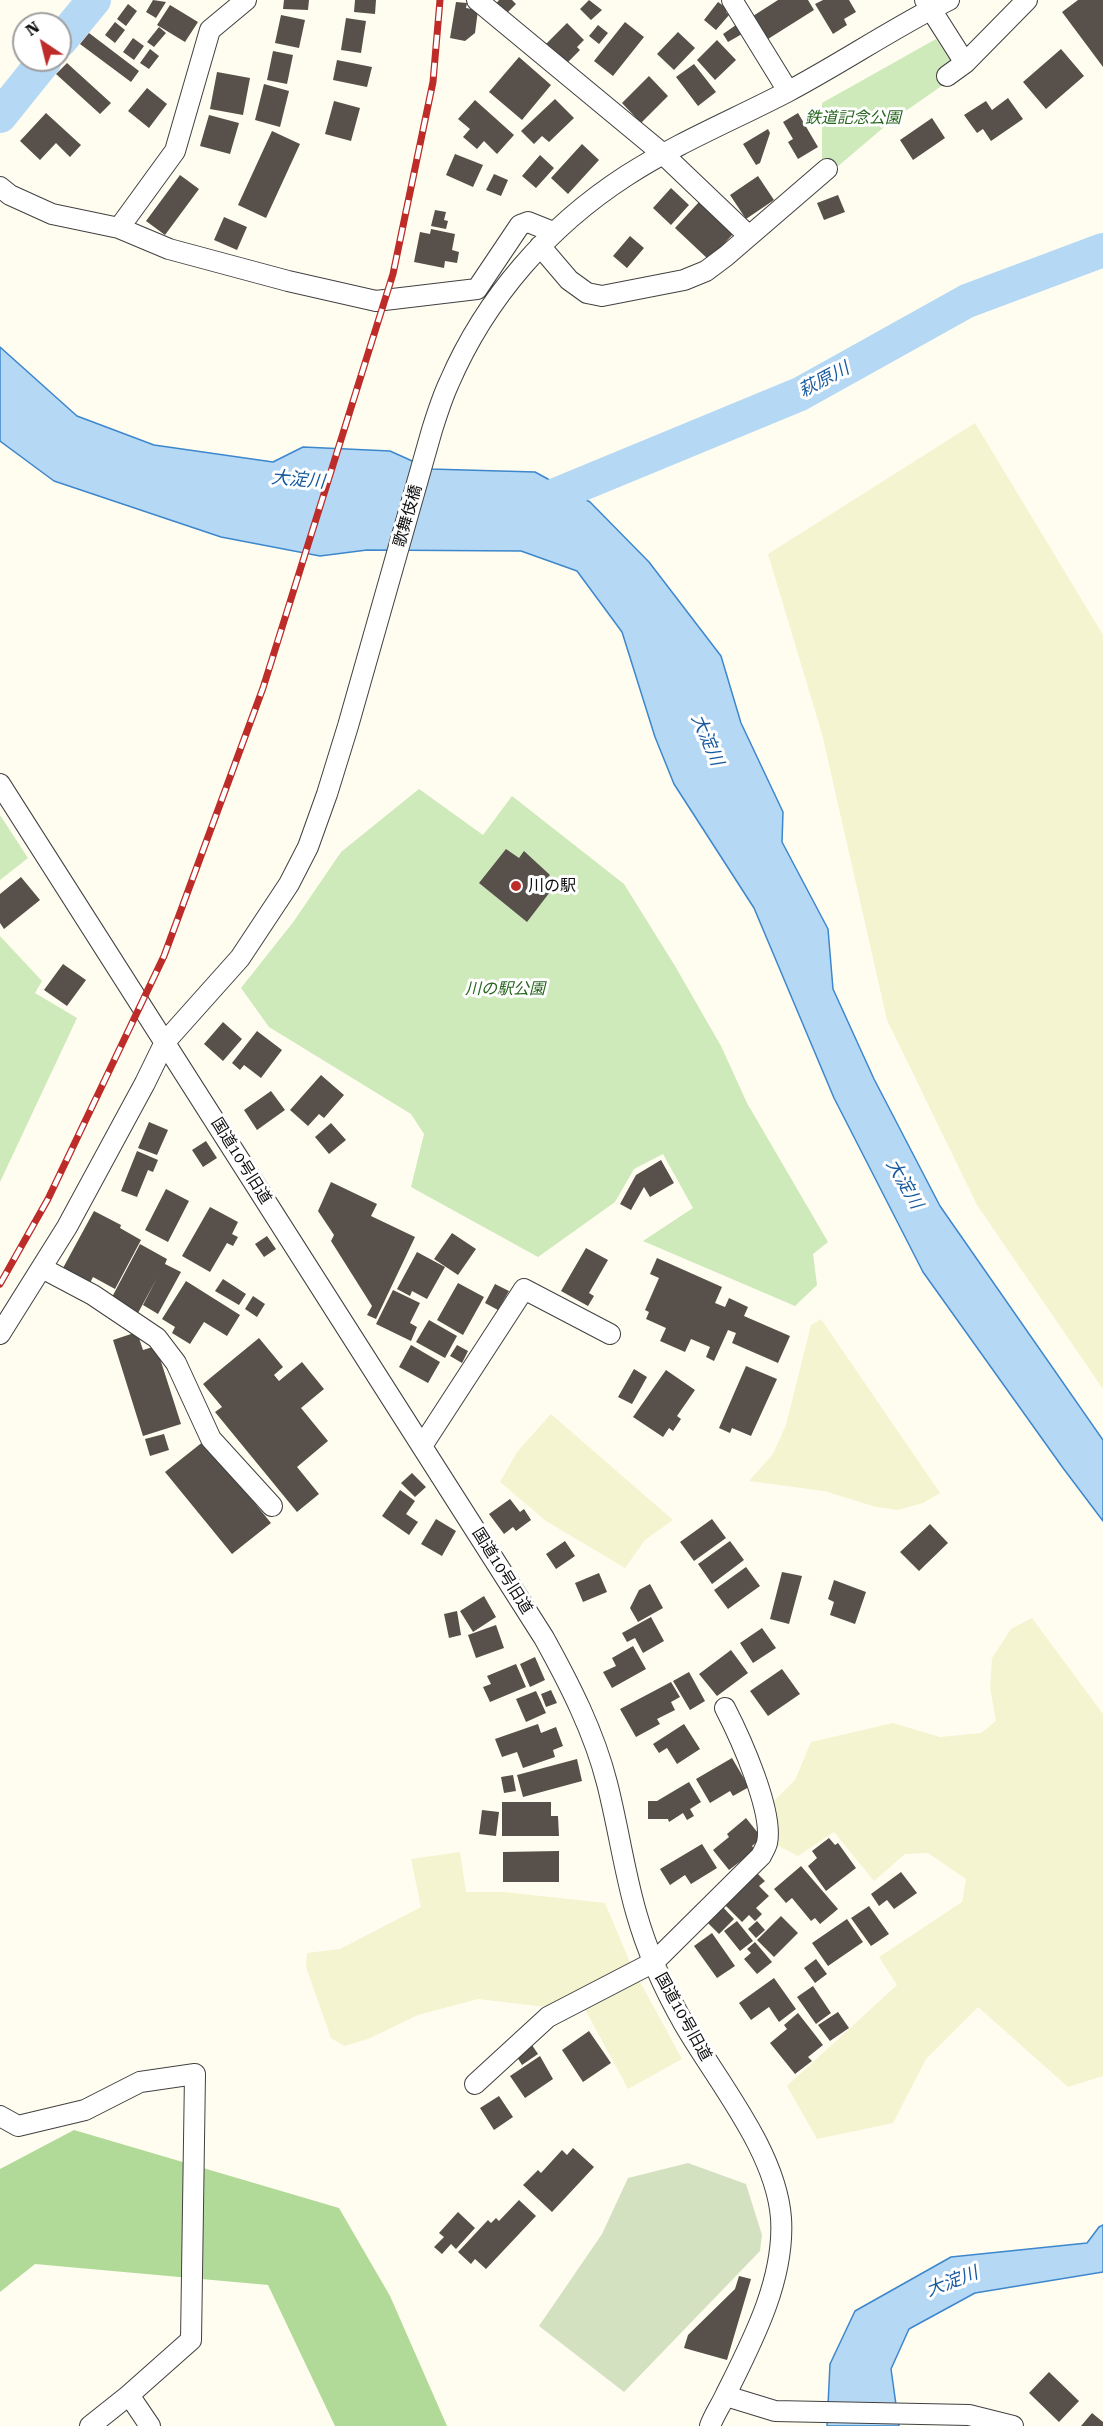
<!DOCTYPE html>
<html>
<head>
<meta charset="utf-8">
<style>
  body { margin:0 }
  #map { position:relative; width:1103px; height:2426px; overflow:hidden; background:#fffdf0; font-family:"Roboto Serif",serif }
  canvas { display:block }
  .north { position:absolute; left:12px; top:12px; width:60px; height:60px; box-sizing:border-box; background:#fff; border:2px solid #9f9f9f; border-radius:50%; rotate:325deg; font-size:16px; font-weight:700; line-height:24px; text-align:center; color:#0e0e0e }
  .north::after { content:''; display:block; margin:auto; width:21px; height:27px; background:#bd2c28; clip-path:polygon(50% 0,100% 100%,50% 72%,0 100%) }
</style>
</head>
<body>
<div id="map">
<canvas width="1103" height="2426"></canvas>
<div class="north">N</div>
</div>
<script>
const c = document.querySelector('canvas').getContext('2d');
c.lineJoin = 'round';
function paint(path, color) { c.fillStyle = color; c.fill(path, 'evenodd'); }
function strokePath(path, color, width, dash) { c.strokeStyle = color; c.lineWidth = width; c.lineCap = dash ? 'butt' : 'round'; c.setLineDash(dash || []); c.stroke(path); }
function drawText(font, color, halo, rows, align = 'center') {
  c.font = font + ' "Roboto Serif","Noto Sans JP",serif'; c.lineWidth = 6; c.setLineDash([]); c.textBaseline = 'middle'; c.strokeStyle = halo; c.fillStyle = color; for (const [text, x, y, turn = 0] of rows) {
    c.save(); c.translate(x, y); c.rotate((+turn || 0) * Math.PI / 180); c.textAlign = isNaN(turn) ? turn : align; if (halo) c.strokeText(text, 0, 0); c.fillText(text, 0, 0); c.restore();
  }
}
const farmland = new Path2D(`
  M975,423L1103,635V1389L977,1205L887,1020L822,734L768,554Z
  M821,1319L940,1493L923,1503L898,1510L876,1507L824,1491L749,1481L773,1454L786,1425L811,1325Z
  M551,1414L673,1520L645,1540L625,1568L546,1521L500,1482L517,1452Z
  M1032,1618L1103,1714V2076L1068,2087L978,2007L926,2059L893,2123L817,2139L787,2086L897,1985L879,1957L962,1902L966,1879L928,1853L905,1854L874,1881L834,1832L798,1856L775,1844L770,1805L795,1780L811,1742L893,1723L940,1737L981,1733L996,1721L990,1688L992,1658L1011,1629Z
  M460,1852L466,1892H504L605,1903L632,1967L682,2059L628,2089L579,1998L555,2008L478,1999L418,2015L368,2039L344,2046L331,2038L306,1967L307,1953L340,1949L421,1907L411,1859Z`);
const green = new Path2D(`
  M936,39L953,64L950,80L890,122L830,173L822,161V103Z
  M419,789L483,835L512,796L624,884L675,966L721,1046L747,1103L828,1242L813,1254L817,1285L795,1306L643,1241L693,1208L663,1154L634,1169L615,1202L538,1257L411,1187L424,1134L411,1114L269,1027L241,988L294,921L341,852Z
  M0,815L28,858L0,880Z
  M0,936L42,981L35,993L77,1018L0,1182Z`);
const forest = new Path2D(`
  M74,2130L339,2208L390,2296L447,2426H335L268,2285L35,2264L0,2292V2169Z`);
const cemetery = new Path2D(`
  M688,2163L746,2184L762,2235L760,2251L624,2392L539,2326L602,2234L628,2178Z`);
const water = new Path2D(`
  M0,347L77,416L154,445L273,462L303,447L390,451L430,469L535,472L590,502L649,562L721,656L741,723L783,812L782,842L828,929L833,989L874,1079L940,1206L1103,1440V1521L1063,1468L923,1272L834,1098L754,908L674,784L655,737L622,632L577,571L521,551L367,550L320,556L221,537L54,481L0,441Z
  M1103,2225V2272L975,2293L909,2329L891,2369L899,2426H827L830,2364L855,2311L951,2257L1087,2243L1099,2227Z`);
const river = new Path2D(`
  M60,41L94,0
  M0,116L45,60
  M541,501L800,394L967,301L1103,250`);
const building = new Path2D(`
  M153,0L166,2L156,18L146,12Z
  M284,0H309L308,10L283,9Z
  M355,0H376L375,14L354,12Z
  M499,0H512L516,4L505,15L495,5Z
  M589,0L602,10L591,20L580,9Z
  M778,0H808L814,10L768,39L753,16Z
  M823,0H849L856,12L844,19L847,25L833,34L815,4Z
  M1078,0H1103V67L1062,12Z
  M456,2L467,3L466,8L478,10L475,33L465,41L450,38Z
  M718,2L728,9L726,12L729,15L716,30L704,20Z
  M128,4L137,11L126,26L117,19Z
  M170,5L198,22L185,42L157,25Z
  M281,15L305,20L299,48L275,43Z
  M346,18L366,21L361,53L341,50Z
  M115,22L125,30L115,43L105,35Z
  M625,22L644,37L613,76L594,61Z
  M567,23L584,40L577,47L580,50L565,65L545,45Z
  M598,25L608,33L599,44L589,36Z
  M736,25L742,34L728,42L723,34Z
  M159,27L166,33L154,47L147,42Z
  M678,32L695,48L674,70L657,54Z
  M89,33L139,71L131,82L80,44Z
  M133,38L144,46L134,60L123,52Z
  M717,40L736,60L715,80L697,60Z
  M150,49L159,56L149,69L140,63Z
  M1061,49L1084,76L1046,109L1023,82Z
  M273,51L293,55L287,84L267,80Z
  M519,57L551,85L522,120L489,92Z
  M337,60L372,67L367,87L333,80Z
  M67,63L111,103L100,114L56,74Z
  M694,64L716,92L698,106L676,77Z
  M217,72L250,78L243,115L210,109Z
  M649,76L668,96L641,123L622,103Z
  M264,84L289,91L280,127L255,120Z
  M147,88L167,104L149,128L128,111Z
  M1008,98L1023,119L991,141L983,129L977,133L964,115L986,101L992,110Z
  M555,99L574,118L549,142L542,136L534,144L521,131Z
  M475,100L514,135L497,154L484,141L477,149L463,137L470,129L458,119Z
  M334,101L360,108L351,141L325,134Z
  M46,113L81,145L70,157L56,143L40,160L20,141Z
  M798,113L818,147L798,159L788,142L793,139L783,122Z
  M209,115L239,123L230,154L200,146Z
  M932,118L945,138L913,160L900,140Z
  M768,129L770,133L760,163L756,165L743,144Z
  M272,131L300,144L266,218L238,205Z
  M582,144L599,160L568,194L551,178Z
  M455,154L483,165L473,187L446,175Z
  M540,155L554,168L536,188L522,176Z
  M494,174L508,180L501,196L486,190Z
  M180,175L199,189L165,235L146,221Z
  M758,176L774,200L746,219L730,195Z
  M671,188L689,205L671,225L653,208Z
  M838,195L845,212L824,220L817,203Z
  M699,202L733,234L709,260L675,228Z
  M435,210L446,212L444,220L448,221L446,229L431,226Z
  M224,217L247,227L237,250L214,240Z
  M431,229L455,234L452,250L459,252L457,263L445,261L444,268L414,262L420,232L430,234Z
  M630,236L644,248L627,268L613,256Z
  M506,849L519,858L524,851L550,875L544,881L553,888L527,922L479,883Z
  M21,877L40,900L4,929L0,923V894Z
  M63,964L86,980L67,1006L44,990Z
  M223,1022L242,1039L223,1061L204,1044Z
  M257,1031L282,1050L261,1078L244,1065L240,1070L232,1063Z
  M321,1075L344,1095L324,1118L319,1114L308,1126L290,1110Z
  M271,1091L285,1110L257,1130L244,1110Z
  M149,1122L168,1130L157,1155L138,1148Z
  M331,1123L346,1140L329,1154L315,1137Z
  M206,1141L217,1158L203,1167L192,1150Z
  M137,1151L158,1160L153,1172L148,1170L137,1197L121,1191Z
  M661,1160L674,1183L650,1197L644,1187L631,1210L620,1204L636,1175Z
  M331,1182L377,1204L371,1216L415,1237L376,1319L367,1315L372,1306L331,1241L334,1235L318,1211Z
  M166,1189L189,1201L168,1242L145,1230Z
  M210,1207L238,1222L232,1234L238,1237L233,1246L227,1243L210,1272L182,1256Z
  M94,1211L121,1225L120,1228L141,1240L115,1289L93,1277L90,1283L63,1268Z
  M452,1233L476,1249L458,1275L434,1259Z
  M267,1236L276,1249L264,1257L255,1244Z
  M140,1244L167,1259L165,1264L181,1272L158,1314L143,1305L157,1278L138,1313L111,1299Z
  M586,1248L608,1260L589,1293L594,1296L588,1306L561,1291Z
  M417,1252L445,1267L427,1299L412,1291L410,1296L397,1289Z
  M657,1258L722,1287L715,1303L725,1307L729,1298L748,1307L744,1316L790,1336L778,1363L732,1343L736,1333L728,1330L714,1361L706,1357L710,1347L691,1339L685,1352L660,1341L666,1328L646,1319L649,1312L645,1310L659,1278L650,1274Z
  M223,1279L246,1294L239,1305L215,1291Z
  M186,1281L240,1315L227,1336L204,1322L190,1344L172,1333L175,1327L162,1319Z
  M458,1283L484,1297L463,1335L437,1320Z
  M495,1284L509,1291L498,1310L485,1303Z
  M393,1290L420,1303L410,1323L417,1327L411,1341L376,1324Z
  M253,1296L265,1304L257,1317L245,1309Z
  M429,1320L457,1336L445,1358L416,1342Z
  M137,1332L143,1350L156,1346L181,1424L143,1436L113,1340Z
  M259,1338L283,1367L274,1375L279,1381L302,1362L324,1389L301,1408L328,1441L297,1467L319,1494L297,1512L215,1412L222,1407L203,1384Z
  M411,1345L440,1362L428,1383L399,1367Z
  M457,1345L468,1351L462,1363L450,1356Z
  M746,1366L777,1379L751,1436L732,1428L730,1433L719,1428Z
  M634,1369L647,1377L632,1404L618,1397Z
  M666,1370L695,1390L677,1416L681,1419L673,1431L669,1428L663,1437L633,1417Z
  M164,1434L169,1450L150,1456L145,1439Z
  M204,1441L271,1523L232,1554L165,1472Z
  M412,1473L426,1487L415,1497L401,1483Z
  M400,1490L415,1501L406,1514L418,1522L409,1535L382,1516Z
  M510,1499L520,1512L524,1509L531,1520L516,1531L513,1527L504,1534L489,1514Z
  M436,1519L456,1531L442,1556L421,1544Z
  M712,1519L726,1538L694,1561L680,1542Z
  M930,1524L948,1543L919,1571L900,1552Z
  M565,1541L575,1556L556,1569L546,1554Z
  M730,1541L744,1560L712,1584L698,1564Z
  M746,1567L760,1586L728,1609L714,1590Z
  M782,1572L802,1576L789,1624L770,1619Z
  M599,1573L607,1592L583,1602L575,1583Z
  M834,1580L866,1592L855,1624L830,1615L834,1602L828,1599Z
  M650,1584L663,1608L638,1622L630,1608L639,1590Z
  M484,1596L496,1617L473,1632L460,1611Z
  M457,1611L461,1635L449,1638L444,1614Z
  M651,1617L664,1641L643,1653L635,1638L627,1642L622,1633Z
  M496,1625L504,1648L476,1658L468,1635Z
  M762,1628L776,1648L753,1663L740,1643Z
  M633,1646L646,1669L612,1688L603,1672L616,1666L612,1658Z
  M731,1650L748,1673L717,1696L699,1674Z
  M535,1657L545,1680L530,1687L520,1664Z
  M516,1664L526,1687L490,1702L483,1687L491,1684L487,1676Z
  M782,1669L800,1694L768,1716L750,1691Z
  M689,1672L705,1701L690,1710L673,1681Z
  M671,1682L680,1697L671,1702L675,1710L657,1719L660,1724L636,1737L620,1709Z
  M551,1690L557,1703L546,1707L541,1694Z
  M536,1691L546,1713L526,1722L516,1699Z
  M538,1724L541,1733L556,1727L563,1746L553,1750L555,1757L523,1768L517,1752L502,1757L495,1739Z
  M684,1724L700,1749L677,1764L667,1748L659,1753L653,1744Z
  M732,1758L749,1787L733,1796L730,1791L710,1803L696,1779Z
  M577,1759L582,1781L523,1797L517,1775Z
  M513,1775L516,1791L504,1793L501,1777Z
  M689,1782L701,1802L690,1809L694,1816L687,1820L683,1813L669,1822L668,1819H648V1801H657Z
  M502,1802H551V1816H558L559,1836H502Z
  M482,1810L499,1812L496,1836L479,1834Z
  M746,1818L762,1838L752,1846L755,1850L729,1870L713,1850L729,1837L727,1834Z
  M829,1838L835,1845L838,1843L856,1868L826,1891L808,1866L817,1858L812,1851Z
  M702,1844L717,1868L691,1884L685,1875L670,1885L660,1869Z
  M559,1851V1882H503V1852Z
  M801,1866L838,1909L820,1924L815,1918L811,1921L792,1898L786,1903L774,1889Z
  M756,1872L765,1881L759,1886L769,1896L756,1908L762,1914L755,1921L749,1915L742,1922L722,1902Z
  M901,1872L917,1893L894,1909L887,1900L879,1906L871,1894Z
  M720,1904L734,1919L719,1934L704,1919Z
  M869,1906L889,1934L871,1946L851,1918Z
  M781,1916L798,1933L774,1957L757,1940Z
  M847,1919L863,1942L828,1966L812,1943Z
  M737,1921L753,1941L740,1951L724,1931Z
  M757,1921L765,1930L756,1938L748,1929Z
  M712,1933L735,1966L717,1978L694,1946Z
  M755,1942L772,1962L757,1974L744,1959L751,1953L747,1949Z
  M816,1959L827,1974L815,1983L804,1968Z
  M774,1978L796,2009L779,2022L769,2007L751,2020L739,2003Z
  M813,1986L831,2013L816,2024L797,1997Z
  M838,2012L849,2028L830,2041L818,2025Z
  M798,2013L823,2045L808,2057L812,2061L795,2074L770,2043L787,2029L784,2025Z
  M589,2031L611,2063L583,2082L562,2050Z
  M530,2042L538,2054L522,2065L514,2052Z
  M540,2056L553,2079L525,2098L510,2076Z
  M499,2096L513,2117L494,2130L480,2108Z
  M573,2148L594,2167L552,2212L523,2185L538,2170L541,2173L562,2150L567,2155Z
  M519,2200L536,2216L486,2269L475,2259L471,2264L458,2252L488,2220L491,2223L496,2218L499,2221Z
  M458,2212L475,2228L456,2249L451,2244L442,2254L434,2247L444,2237L439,2233Z
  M739,2276L751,2279L727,2360L684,2348L688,2335L735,2289Z
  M1049,2372L1079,2401L1059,2422L1029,2393Z
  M1092,2413L1103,2422V2426H1081Z`);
const minor = new Path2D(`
  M477,0L663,154L749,236
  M732,0L788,91
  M925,0L965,63
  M947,76L965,63L1027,0
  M0,187L10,195L52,214L119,228L169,249L288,281L376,301L477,289L520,225L528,222L553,232
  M119,228L175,151L210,30L246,0
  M540,246L569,280L587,293L602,296L684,280L706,271L726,256L827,169
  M0,784L544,1638C570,1685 594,1732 607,1783C618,1826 624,1870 636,1912C647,1951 664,1989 684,2024C717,2081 776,2151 781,2218C785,2279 753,2340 726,2394C721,2405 714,2415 710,2426
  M42,1268L93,1295L157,1338L176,1363L211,1439L272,1506
  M0,1334L67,1227L145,1083L165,1042L240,958L289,884L308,847L327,794L348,726L432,430C437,414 442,398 449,383C486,297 549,226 626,176C677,143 733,120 787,92C842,63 893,28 949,0
  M422,1446L524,1289L610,1334
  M475,2084L548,2017L654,1962L761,1856C763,1852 766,1847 767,1843C774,1812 740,1737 725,1708
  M0,2116L18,2126L85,2110L140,2082L195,2074L191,2340L129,2395L90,2426
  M129,2395L150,2426
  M726,2396L775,2411L969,2415L1013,2426`);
const rail = new Path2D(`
  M0,1284L48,1199L164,956L263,688L393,274L433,82L440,0`);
const markers = [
  [516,886,6,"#bd2c28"]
];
const parkNames = [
  ["鉄道記念公園",853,118],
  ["川の駅公園",505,989]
];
const streetNames = [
  ["歌舞伎橋",408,516,-74],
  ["国道10号旧道",241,1161,58],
  ["国道10号旧道",502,1571,58],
  ["国道10号旧道",683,2017,61]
];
const poiNames = [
  ["川の駅",528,886]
];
const waterNames = [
  ["萩原川",824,380,-28],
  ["大淀川",298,480,5],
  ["大淀川",707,740,67],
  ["大淀川",904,1184,60],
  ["大淀川",952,2282,-21]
];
paint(farmland, '#f4f4d0');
paint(green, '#cee9ba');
paint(forest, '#b1da99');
paint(cemetery, '#d4e1c1');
paint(water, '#b5d8f5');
strokePath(water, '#3d87cc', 1.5);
strokePath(river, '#b5d8f5', 34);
paint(building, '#57504b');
strokePath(minor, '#414141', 22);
strokePath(minor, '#fff', 20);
strokePath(rail, '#bd2c28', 7);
strokePath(rail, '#fff', 4.5, [14]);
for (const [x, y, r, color] of markers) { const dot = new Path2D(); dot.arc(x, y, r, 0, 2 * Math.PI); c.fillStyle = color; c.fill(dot); strokePath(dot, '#fff', 2); }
drawText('italic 16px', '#28661f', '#fff', parkNames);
drawText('16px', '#0e0e0e', '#fff', streetNames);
drawText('16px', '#0e0e0e', '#fff', poiNames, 'left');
drawText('italic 18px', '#195a9f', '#fff', waterNames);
</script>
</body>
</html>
